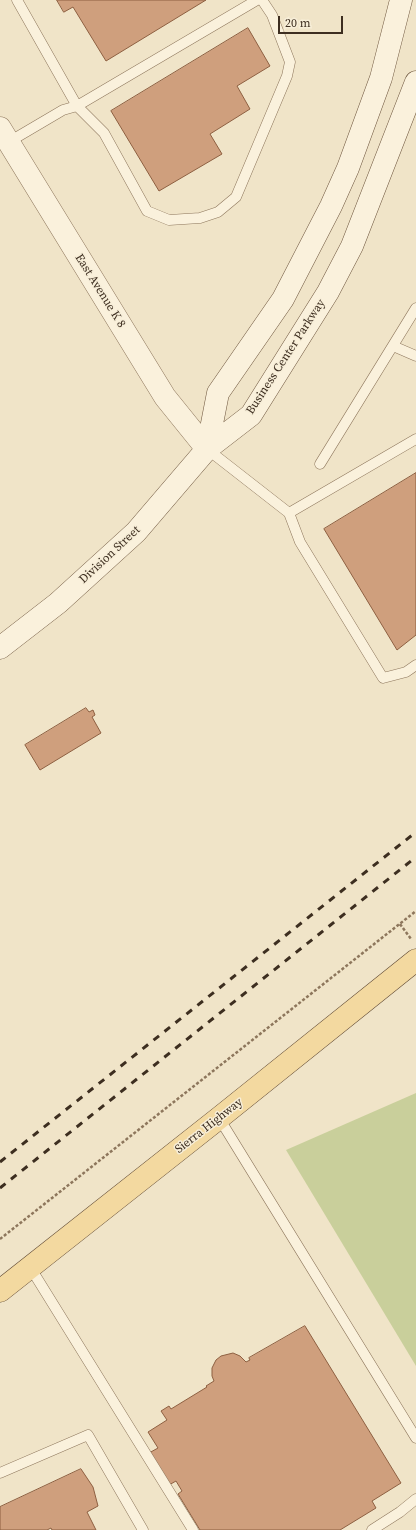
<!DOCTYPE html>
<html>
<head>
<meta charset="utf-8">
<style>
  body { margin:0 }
  #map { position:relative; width:416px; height:1530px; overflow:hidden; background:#f0e4c8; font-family:"Source Serif 4",serif }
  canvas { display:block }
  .scale { position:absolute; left:278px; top:16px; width:65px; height:18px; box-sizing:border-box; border:2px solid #3d2e20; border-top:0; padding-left:5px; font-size:12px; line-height:14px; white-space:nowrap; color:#3d2e20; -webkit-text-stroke:3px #f7eed8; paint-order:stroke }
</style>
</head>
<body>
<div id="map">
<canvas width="416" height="1530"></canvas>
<div class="scale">20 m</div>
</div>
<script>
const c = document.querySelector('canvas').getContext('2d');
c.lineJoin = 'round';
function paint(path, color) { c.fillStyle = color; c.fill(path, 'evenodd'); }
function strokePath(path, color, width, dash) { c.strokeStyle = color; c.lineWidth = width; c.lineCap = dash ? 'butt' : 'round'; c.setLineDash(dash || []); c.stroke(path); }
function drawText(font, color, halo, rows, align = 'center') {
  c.font = font + ' "Source Serif 4",serif'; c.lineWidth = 3; c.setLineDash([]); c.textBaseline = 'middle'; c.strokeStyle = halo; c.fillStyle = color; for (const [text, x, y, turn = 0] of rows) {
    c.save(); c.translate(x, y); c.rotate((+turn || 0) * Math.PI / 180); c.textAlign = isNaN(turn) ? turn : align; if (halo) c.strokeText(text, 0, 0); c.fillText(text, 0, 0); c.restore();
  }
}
const green = new Path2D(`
  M416,1093V1366L286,1150Z`);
const building = new Path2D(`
  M57,0H206L106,61L73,7L64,12Z
  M248,28L270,66L237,86L250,109L210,134L222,154L159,191L111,111Z
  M416,473V635L397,650L324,529Z
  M86,708L89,712L93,710L95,715L92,717L101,733L40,770L25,745Z
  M305,1326L401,1483L372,1501L376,1508L340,1530H200L178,1494L182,1491L176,1481L169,1485L149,1453L158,1448L148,1432L167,1420L161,1411L169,1406L171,1409L207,1387L206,1386L214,1381L212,1376V1368L216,1360L221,1356L233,1353L240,1356L246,1362L250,1360L249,1358Z
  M81,1469L93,1487L98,1506L87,1512L96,1530H52L51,1528L47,1530H0V1507Z`);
const path = new Path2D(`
  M400,924L411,939
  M0,1239L416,911`);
const service = new Path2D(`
  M17,0L77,106L257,0
  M7,143L63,110L77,106L104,133L147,211L169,220L200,218L218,212L236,197L287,76L290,62L272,15L262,0
  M393,346L416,356
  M207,449L289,513L300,542L383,678L406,672L416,665
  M320,464L416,308
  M289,513L416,439
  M219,1118L416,1438
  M30,1267L193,1530
  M0,1473L88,1435L143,1530
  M372,1530L400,1512L416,1499`);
const tertiary = new Path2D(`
  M0,128L165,397L207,449`);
const secondary = new Path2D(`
  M207,449L218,393L283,299L331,206L348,168L381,78L401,0
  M0,648L58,603L136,532L207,449L251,415L328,292L352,246L416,82`);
const primary = new Path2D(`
  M0,1291L219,1118L416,960`);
const rail = new Path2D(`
  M0,1162L416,832
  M0,1188L416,857`);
const streetNames = [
  ["East Avenue K 8",100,291,58],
  ["Business Center Parkway",286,357,-57],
  ["Division Street",110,555,-43],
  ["Sierra Highway",209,1126,-38]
];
paint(green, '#c9cf9b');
paint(building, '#cf9f7d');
strokePath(building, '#8d5f41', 1);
strokePath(service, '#8d765c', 11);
strokePath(tertiary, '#8d765c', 23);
strokePath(secondary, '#6f573f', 23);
strokePath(primary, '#5b4430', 23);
strokePath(path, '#8d765c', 2.5, [3, 2]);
strokePath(service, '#faf1dc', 10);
strokePath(tertiary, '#faf1dc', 22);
strokePath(secondary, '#faf1dc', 22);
strokePath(primary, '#f3d9a0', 22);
strokePath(rail, '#3d2e20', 3, [7, 7]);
drawText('12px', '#3d2e20', '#f7eed8', streetNames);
</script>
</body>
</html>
